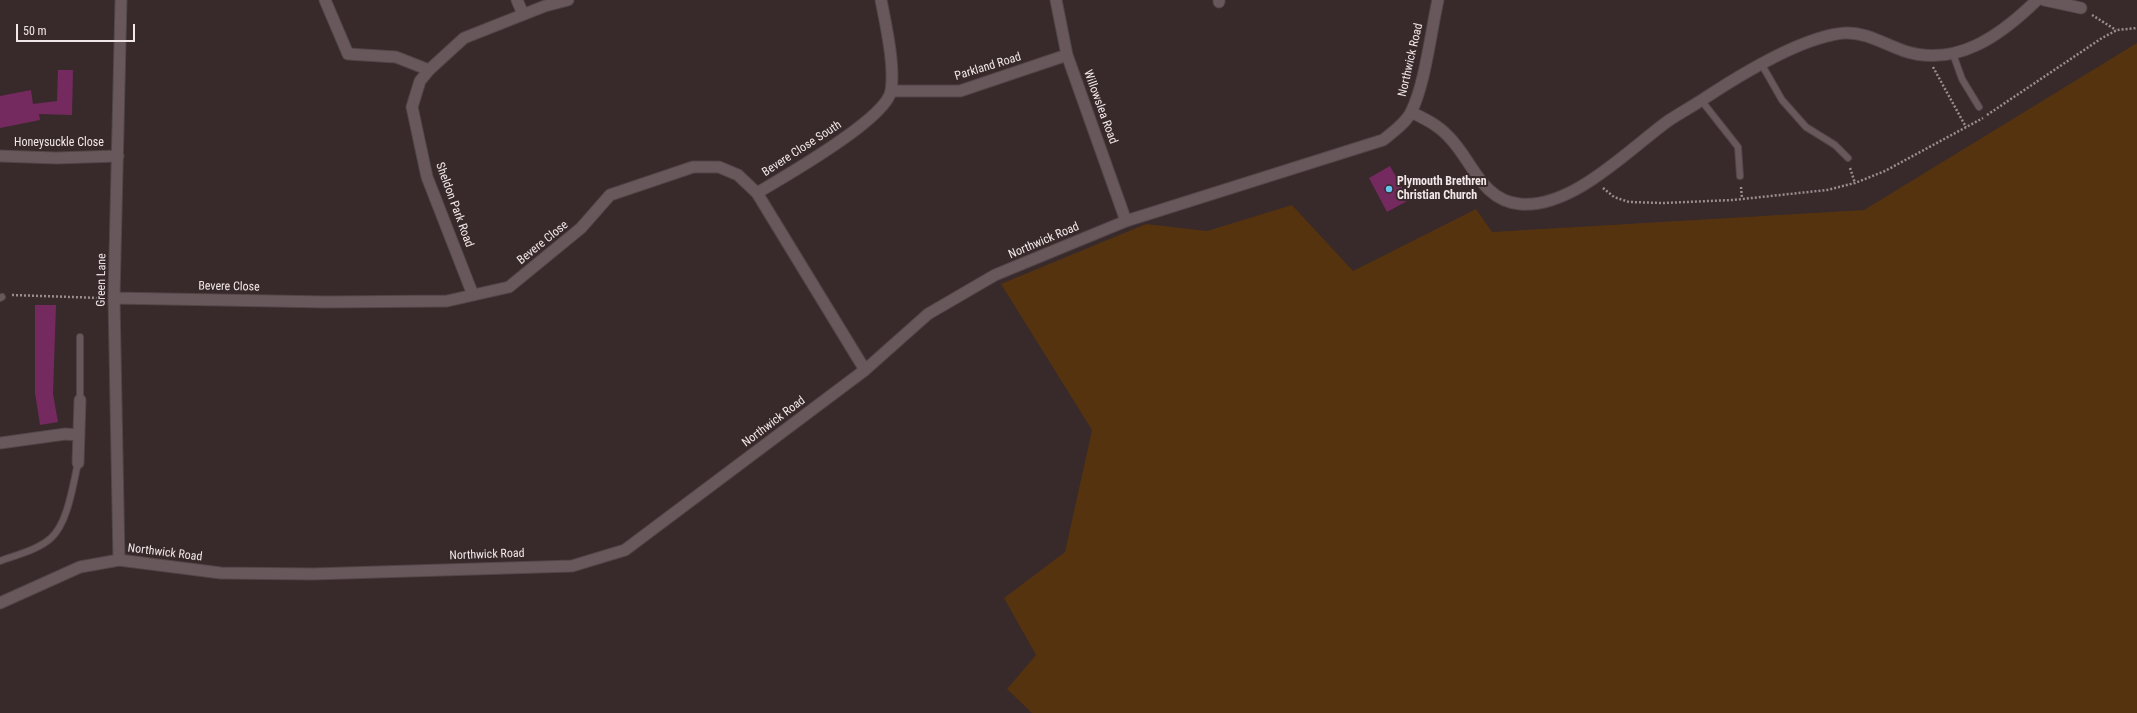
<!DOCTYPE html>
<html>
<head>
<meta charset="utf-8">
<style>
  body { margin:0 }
  #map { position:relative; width:2137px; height:713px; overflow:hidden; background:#38292b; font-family:"Roboto Condensed",sans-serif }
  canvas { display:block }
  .scale { position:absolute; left:16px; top:24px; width:119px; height:18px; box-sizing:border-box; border:2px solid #f1e7e8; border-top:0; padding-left:5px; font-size:12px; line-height:14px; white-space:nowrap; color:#f1e7e8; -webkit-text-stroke:3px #38292b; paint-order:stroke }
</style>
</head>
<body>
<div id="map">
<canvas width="2137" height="713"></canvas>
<div class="scale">50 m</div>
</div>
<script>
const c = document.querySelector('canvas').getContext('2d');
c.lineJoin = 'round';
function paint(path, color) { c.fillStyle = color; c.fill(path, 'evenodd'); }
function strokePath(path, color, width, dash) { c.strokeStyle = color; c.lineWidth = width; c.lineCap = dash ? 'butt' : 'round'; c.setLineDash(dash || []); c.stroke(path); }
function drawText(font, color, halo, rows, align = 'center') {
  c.font = font + ' "Roboto Condensed",sans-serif'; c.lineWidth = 4; c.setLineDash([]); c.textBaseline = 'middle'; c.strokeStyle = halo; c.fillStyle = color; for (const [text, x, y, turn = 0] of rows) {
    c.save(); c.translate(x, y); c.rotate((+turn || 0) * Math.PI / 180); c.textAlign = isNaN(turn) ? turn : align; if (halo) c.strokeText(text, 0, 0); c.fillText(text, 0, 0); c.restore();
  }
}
const green = new Path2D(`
  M2137,43V713H1032L1007,689L1036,655L1004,598L1065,552L1092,430L1001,284L1146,224L1207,231L1292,205L1353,271L1476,209L1492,232L1864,210Z`);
const building = new Path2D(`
  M58,70H73L72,115L39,114L40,120L0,128V96L31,90L33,104L57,101Z
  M1390,166L1409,200L1387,212L1369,178Z
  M35,305H56L53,394L58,422L40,425L35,393Z`);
const path = new Path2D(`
  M2092,15L2116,30
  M1933,67L1966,127
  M1987,115L2102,38L2117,30L2137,28
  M1850,168L1855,183
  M1741,187L1742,199
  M1603,188L1614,197L1629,202L1663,203L1733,200L1827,190L1855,183L1885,171L1983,118
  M12,295L101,298`);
const service = new Path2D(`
  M1953,54L1962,79L1979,107
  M1762,65L1782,100L1806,127L1835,145L1848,158
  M1701,100L1738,147L1740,176
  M0,298L2,297
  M80,400V337
  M0,561C16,555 38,550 51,538C68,523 73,484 78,463`);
const minor = new Path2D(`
  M325,0L348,54L396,57L429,70
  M517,0L523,14
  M1056,0L1067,55L1126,221
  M1219,0V2
  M2044,0L2081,8
  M891,91H960L1067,55
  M1411,112C1425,119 1438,125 1448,136C1472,159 1481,201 1520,204C1572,209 1628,150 1668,121C1680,113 1693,106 1705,98C1740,75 1803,36 1845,33C1866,32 1884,44 1904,51C1957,68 2001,35 2037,0
  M0,156L56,158L118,156
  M757,193C784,177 886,119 891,91C895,65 886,26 881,0
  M473,295L427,177L412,107L420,81L429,70L464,38L545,6L568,0
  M114,298L326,302L447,301L509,287L581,228L610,195L693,167H719L738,175L757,193L865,370
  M0,443L65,434L79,435
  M78,463L80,400
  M119,560L114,298L121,0
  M0,603L80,567L119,560L221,573L313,574L572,566L625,550L865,370L928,314L995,275L1126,221L1383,140C1393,132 1406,123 1411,112C1425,85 1431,31 1438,0`);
const markers = [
  [1389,189,4,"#67c4ef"]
];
const streetNames = [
  ["Northwick Road",1411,60,-77],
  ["Parkland Road",988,67,-17],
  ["Willowslea Road",1100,107,70],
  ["Honeysuckle Close",59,143],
  ["Bevere Close South",802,149,-33],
  ["Sheldon Park Road",454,205,70],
  ["Northwick Road",1044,241,-23],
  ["Bevere Close",543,243,-39],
  ["Green Lane",102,280,-89],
  ["Bevere Close",229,287,1],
  ["Northwick Road",774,422,-37],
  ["Northwick Road",165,553,7],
  ["Northwick Road",487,555,-2]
];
const poiNames = [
  ["Plymouth Brethren",1397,182],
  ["Christian Church",1397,196]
];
paint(green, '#55330f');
paint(building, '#742a5f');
strokePath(service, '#514547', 8);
strokePath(minor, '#514547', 13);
strokePath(path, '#998d8f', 2.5, [2, 2]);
strokePath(service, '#69585b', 6);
strokePath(minor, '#69585b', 11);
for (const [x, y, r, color] of markers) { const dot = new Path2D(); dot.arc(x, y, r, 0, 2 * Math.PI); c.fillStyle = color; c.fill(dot); strokePath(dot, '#38292b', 1.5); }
drawText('12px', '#f1e7e8', '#38292b', streetNames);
drawText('bold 12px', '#f1e7e8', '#38292b', poiNames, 'left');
</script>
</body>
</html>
